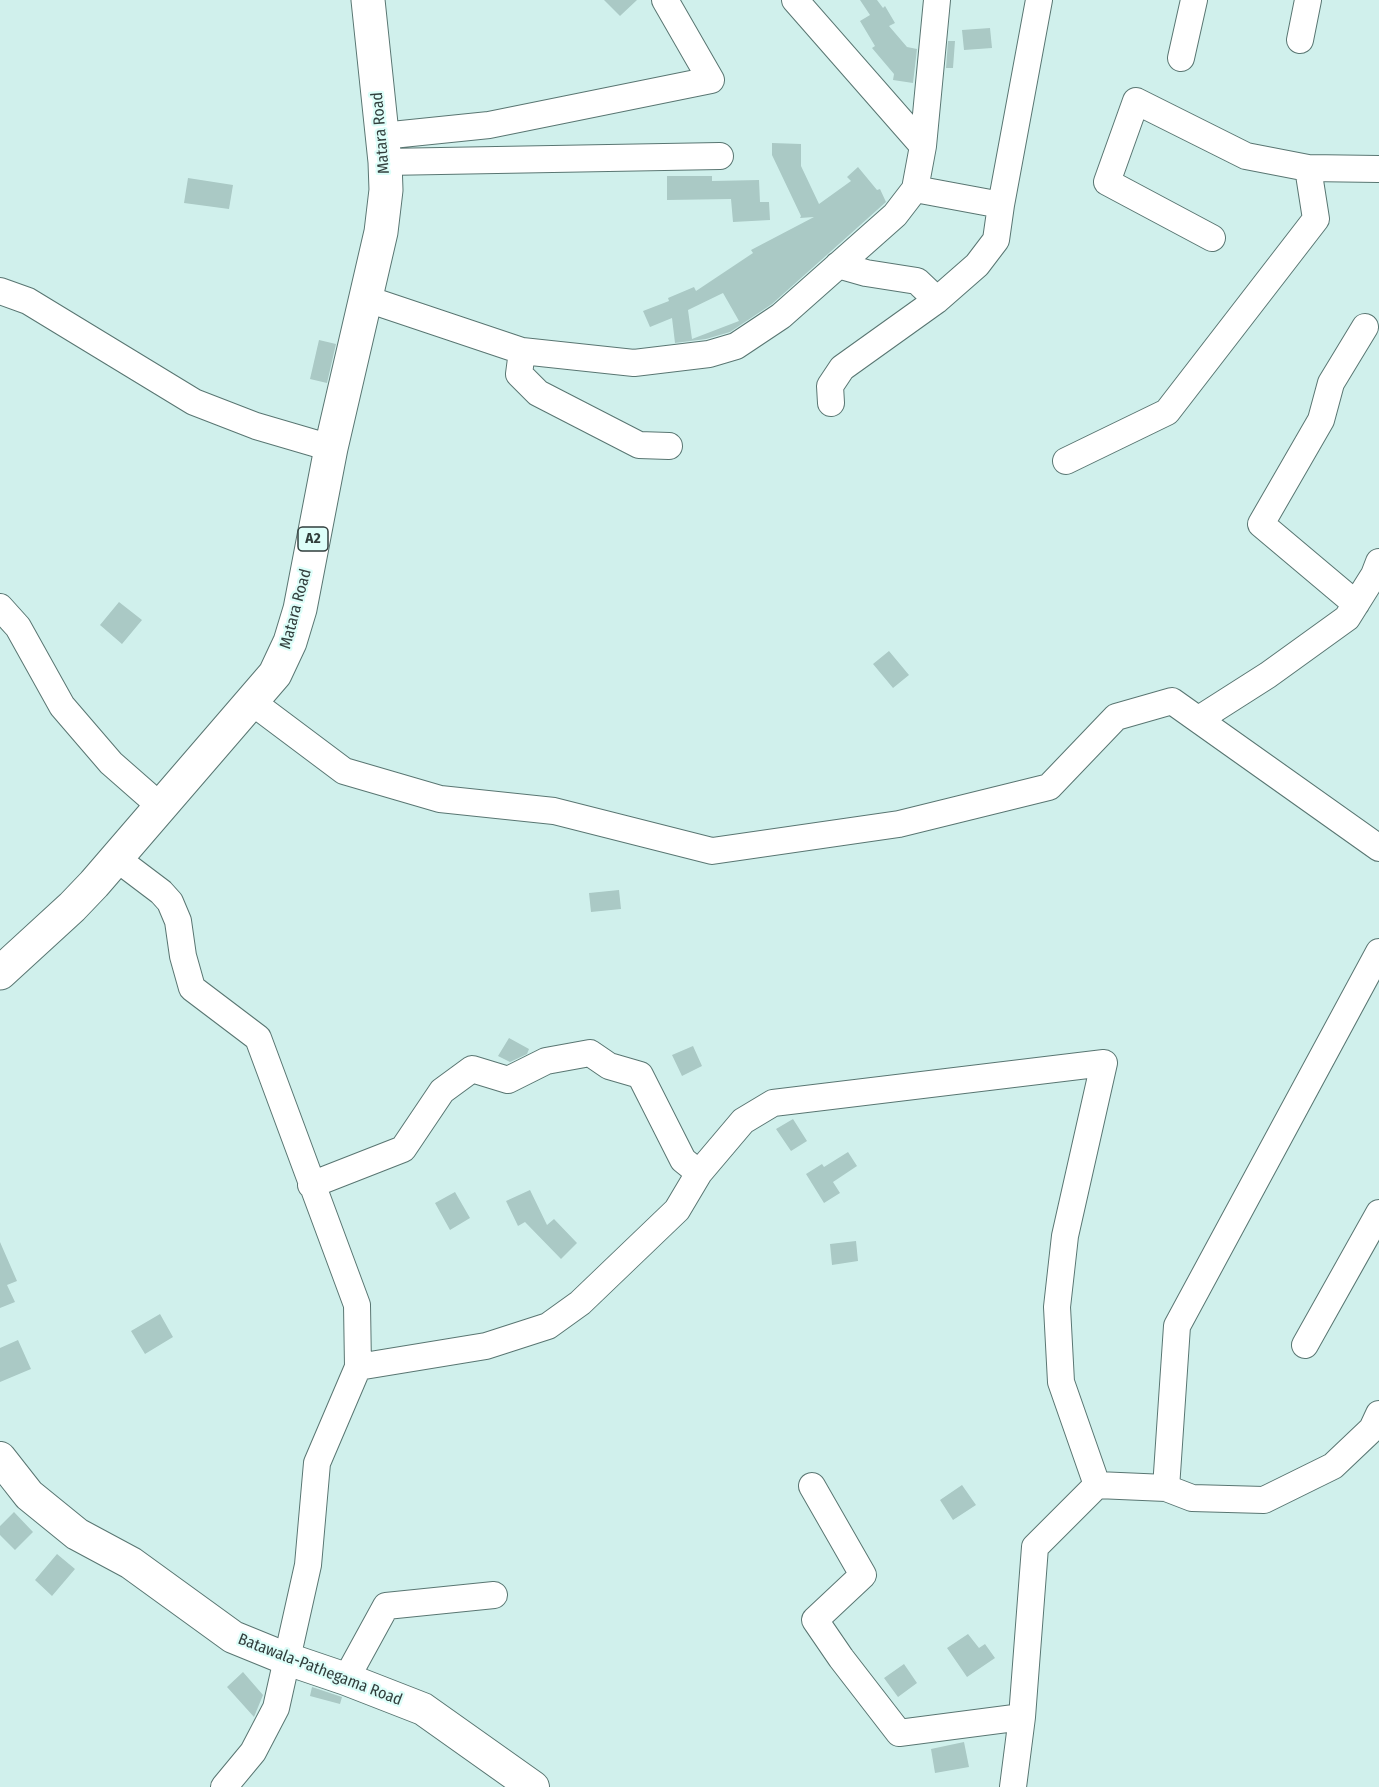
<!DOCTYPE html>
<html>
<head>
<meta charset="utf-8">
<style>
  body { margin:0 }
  canvas { display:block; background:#d0f0ec }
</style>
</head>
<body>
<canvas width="1379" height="1787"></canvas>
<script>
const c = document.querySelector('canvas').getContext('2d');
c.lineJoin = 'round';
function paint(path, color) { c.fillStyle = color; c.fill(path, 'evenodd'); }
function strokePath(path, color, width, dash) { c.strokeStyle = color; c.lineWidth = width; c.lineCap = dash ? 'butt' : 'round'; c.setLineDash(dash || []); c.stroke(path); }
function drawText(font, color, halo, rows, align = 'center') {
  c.font = font + ' "Fira Sans Condensed",sans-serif'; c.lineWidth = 4.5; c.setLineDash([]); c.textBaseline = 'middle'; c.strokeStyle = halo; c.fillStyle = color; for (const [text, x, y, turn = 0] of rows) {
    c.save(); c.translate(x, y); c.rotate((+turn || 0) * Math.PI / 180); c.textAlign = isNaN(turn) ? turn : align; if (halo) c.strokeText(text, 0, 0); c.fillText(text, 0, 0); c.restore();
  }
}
const building = new Path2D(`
  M604,0H637L620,16Z
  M860,0H877L883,8L885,6L895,23L889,26L907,47L917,49L913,83L893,80L894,74L872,48L875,46L860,21L870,15Z
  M990,28L992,48L964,50L962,30Z
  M948,41H955L953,68H946Z
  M772,143L801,144V166L819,204L851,181L847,177L858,167L877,190L880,189L886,202L772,304L730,332L706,339L675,343L672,318L650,327L643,311L669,301L668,298L694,287L696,291L753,253L751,250L814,217L800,218L801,216L772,155ZM723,293L739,321L692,339L688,310Z
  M667,176H712V181L759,180L760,202H769L770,220L733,222L731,199L667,200Z
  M188,178L233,185L229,209L184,203Z
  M319,340L336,344L327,383L310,379Z
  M119,602L142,620L122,644L100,625Z
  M889,651L909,675L893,688L873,664Z
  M619,890L621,909L591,912L589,893Z
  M509,1038L529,1049L527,1054L510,1062L498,1056Z
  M693,1046L702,1066L682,1076L672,1055Z
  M793,1119L807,1141L791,1151L776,1129Z
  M848,1152L857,1166L833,1182L840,1193L824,1203L806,1174L822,1164L824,1167Z
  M530,1190L547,1225L554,1219L577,1243L561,1259L525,1222L518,1226L506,1201Z
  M455,1192L470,1218L450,1230L435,1203Z
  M856,1241L858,1261L832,1265L830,1244Z
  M0,1242L17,1281L7,1285L15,1302L0,1308Z
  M160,1314L173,1337L145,1354L131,1331Z
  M18,1340L31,1369L0,1382V1348Z
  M962,1485L976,1505L953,1520L940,1500Z
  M14,1512L33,1532L15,1550L0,1535V1526Z
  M57,1554L75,1569L52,1596L35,1580Z
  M968,1634L979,1648L985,1644L995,1658L967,1677L947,1648Z
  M904,1664L917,1683L898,1697L884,1678Z
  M243,1672L263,1695L254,1717L227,1687Z
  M312,1687L342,1697L340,1704L310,1696Z
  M964,1742L969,1767L935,1773L931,1749Z`);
const minor = new Path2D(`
  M795,0L923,146
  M1300,40L1308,0
  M1181,58L1194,0
  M382,136L489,125L711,80L665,0
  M385,162L720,156
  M1001,205L1039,0
  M1212,238L1107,182L1136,101L1246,156L1308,168
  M838,265L866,273L917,281L937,300
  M0,291L28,301L194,402L256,426L331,448
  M367,299L522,351L634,363L709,354L736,346L781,316L895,215L915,189L923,146L937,0
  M522,351L519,374L538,393L639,445L669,446
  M831,403L830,386L842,368L937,300L977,265L996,240L1001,205L915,189
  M1066,461L1167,412L1316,219L1308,168L1379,169
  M1356,604L1261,524L1321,420L1331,383L1365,327
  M0,607L18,627L62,706L111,763L160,806
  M252,702L344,771L440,799L554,811L712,851L899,824L1049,787L1116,717L1172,701L1379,848
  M1199,719L1268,675L1347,618L1374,575L1379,562
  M116,858L161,892L170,902L178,921L183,956L192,988L258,1038L357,1305L358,1367L317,1463L308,1565L276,1708L253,1752L224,1787
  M311,1185L403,1149L442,1091L472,1069L508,1080L546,1061L590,1053L609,1066L640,1075L683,1160L699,1173
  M1305,1345L1379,1213
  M358,1367L486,1346L548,1326L580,1303L677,1210L699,1173L743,1121L773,1103L1104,1063L1065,1236L1057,1307L1061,1382L1097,1485
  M812,1486L863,1575L815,1620L841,1658L899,1733L1022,1717
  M1166,1488L1177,1326L1379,952
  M346,1679L386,1606L494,1595
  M1013,1787L1022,1717L1035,1547L1097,1485L1166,1488L1192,1498L1264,1500L1333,1466L1372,1429L1379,1414`);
const major = new Path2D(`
  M0,1458L29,1495L77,1534L131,1563L233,1637L287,1659L346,1679L423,1709L533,1787`);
const highway = new Path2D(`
  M0,973L72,907L94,884L275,674L290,642L300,609L331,448L381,232L386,190L385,162L368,0`);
const shields = [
  [313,539,30]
];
const shieldNames = [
  ["A2",313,539]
];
const streetNames = [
  ["Matara Road",381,133,-95],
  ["Matara Road",296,609,-75],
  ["Batawala-Pathegama Road",320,1670,21]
];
paint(building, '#aac9c5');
strokePath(minor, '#597672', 28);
strokePath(major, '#597672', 34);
strokePath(highway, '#597672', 35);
strokePath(minor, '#fff', 26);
strokePath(major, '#fff', 32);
strokePath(highway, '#fff', 33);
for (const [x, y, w] of shields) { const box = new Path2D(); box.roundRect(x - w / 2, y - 12, w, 24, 4.5); c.fillStyle = '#ddfef9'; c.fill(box); strokePath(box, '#313e3c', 1.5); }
drawText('bold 15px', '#313e3c', null, shieldNames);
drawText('16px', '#313e3c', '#ddfef9', streetNames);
</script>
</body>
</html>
